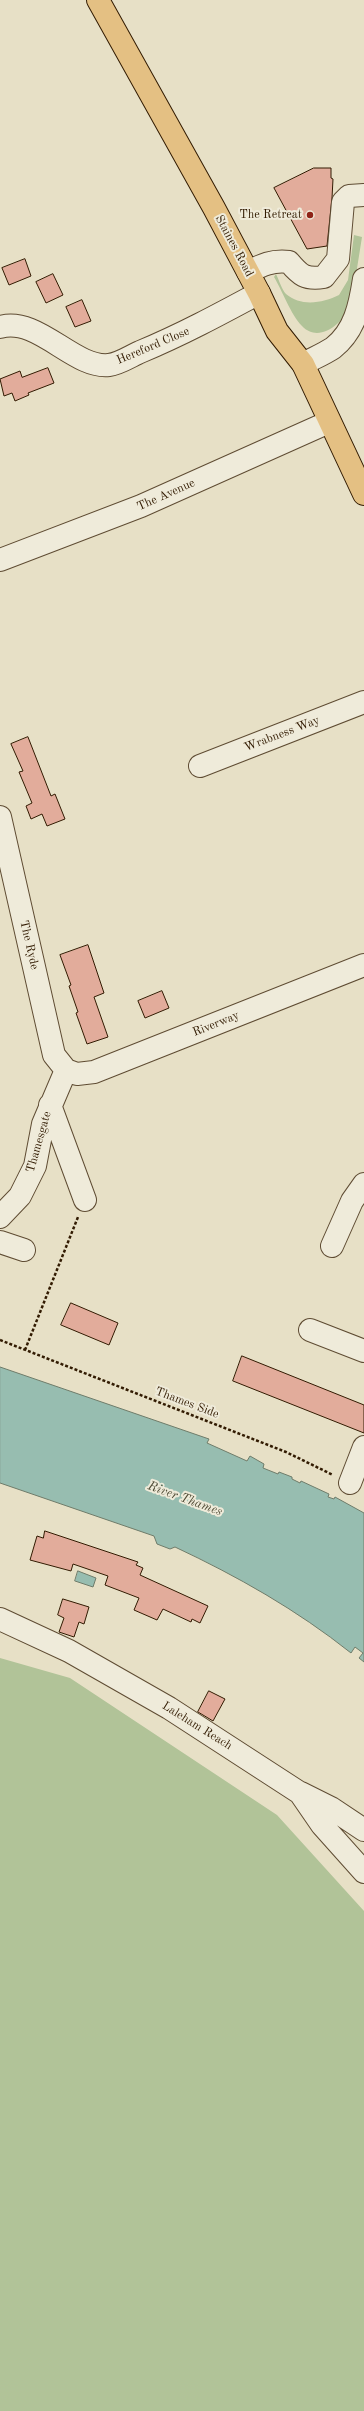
<!DOCTYPE html>
<html>
<head>
<meta charset="utf-8">
<style>
  body { margin:0 }
  canvas { display:block; background:#e7e0c6 }
</style>
</head>
<body>
<canvas width="364" height="2411"></canvas>
<script>
const c = document.querySelector('canvas').getContext('2d');
c.lineJoin = 'round';
function paint(path, color) { c.fillStyle = color; c.fill(path, 'evenodd'); }
function strokePath(path, color, width, dash) { c.strokeStyle = color; c.lineWidth = width; c.lineCap = dash ? 'butt' : 'round'; c.setLineDash(dash || []); c.stroke(path); }
function drawText(font, color, halo, rows, align = 'center') {
  c.font = font + ' "Old Standard TT",serif'; c.lineWidth = 4; c.setLineDash([]); c.textBaseline = 'middle'; c.strokeStyle = halo; c.fillStyle = color; for (const [text, x, y, turn = 0] of rows) {
    c.save(); c.translate(x, y); c.rotate((+turn || 0) * Math.PI / 180); c.textAlign = isNaN(turn) ? turn : align; if (halo) c.strokeText(text, 0, 0); c.fillText(text, 0, 0); c.restore();
  }
}
const green = new Path2D(`
  M354,235L362,237L351,306C343,323 319,344 302,326C291,315 282,290 274,277L276,274C279,280 282,290 286,294C301,307 323,303 339,295L348,280Z
  M0,1658L70,1678L277,1815L364,1911V2411H0Z`);
const water = new Path2D(`
  M0,1367L209,1439L207,1443L247,1461L250,1456L264,1464L263,1468L278,1474L279,1472L292,1477V1479L300,1483L301,1481L329,1494L328,1497L334,1499L335,1497L364,1513V1662L359,1658L363,1653L355,1647L351,1653C297,1610 237,1576 175,1547L170,1549L157,1544L154,1536L0,1483Z
  M78,1571L96,1578L93,1587L75,1581Z`);
const building = new Path2D(`
  M314,168H331V178L333,179L332,198L327,246L307,249L274,188Z
  M25,259L31,276L9,285L2,268Z
  M53,274L63,295L46,303L36,282Z
  M82,300L91,321L75,327L66,307Z
  M48,368L54,383L28,393L29,395L15,401L12,393L4,396L0,379L20,371L22,377Z
  M28,737L51,796L55,794L65,819L47,826L42,814L31,819L26,806L32,803L19,772L23,771L11,744Z
  M88,945L104,993L94,997L108,1037L87,1044L76,1013L78,1012L69,986L71,985L60,955Z
  M162,991L169,1008L145,1018L138,1001Z
  M71,1303L118,1323L109,1345L61,1325Z
  M242,1356L364,1405V1433L233,1381Z
  M45,1531L138,1562L136,1565L143,1568L140,1575L208,1606L200,1623L192,1619L191,1622L163,1609L157,1620L134,1610L139,1598L105,1585L108,1576L73,1564L71,1571L30,1560L37,1536L43,1538Z
  M63,1599L89,1607L84,1624L79,1622L74,1637L59,1632L64,1618L58,1615Z
  M209,1691L225,1699L213,1721L198,1712Z`);
const path = new Path2D(`
  M0,1340L286,1452L333,1475
  M25,1350L78,1217`);
const minor = new Path2D(`
  M248,272C262,265 272,260 289,262C300,275 305,280 324,277L338,259L343,202L349,196L364,195
  M0,327C38,316 74,369 109,365C119,364 131,356 140,352C181,335 220,314 259,293
  M303,364C312,359 324,354 333,348C355,331 360,305 364,279
  M0,560L141,506L329,422
  M200,766L364,702
  M0,817L54,1055L66,1070
  M66,1070L77,1074L94,1072L364,965
  M50,1105L85,1200
  M0,1217L20,1196L35,1166L43,1124L66,1070
  M0,1242L24,1250
  M332,1246L352,1201L364,1184
  M310,1330L364,1351
  M350,1483L364,1447
  M0,1619L69,1651L169,1708L300,1793L322,1825L364,1872
  M301,1793L331,1808L364,1830`);
const major = new Path2D(`
  M98,0L214,208L259,293L277,331L303,364L364,494`);
const markers = [
  [310,215,4,"#8f2418"]
];
const poiNames = [
  ["The Retreat",302,215]
];
const streetNames = [
  ["Staines Road",234,246,62],
  ["Hereford Close",153,346,-23],
  ["The Avenue",166,495,-24],
  ["Wrabness Way",282,734,-21],
  ["The Ryde",29,945,77],
  ["Riverway",216,1024,-22],
  ["Thamesgate",39,1142,-74],
  ["Thames Side",187,1403,21],
  ["Laleham Reach",197,1726,32]
];
const waterNames = [
  ["River Thames",185,1499,20]
];
paint(green, '#b1c398');
paint(water, '#97bdb0');
strokePath(water, '#6f7c6a', 1);
paint(building, '#e2ac9b');
strokePath(building, '#321b02', 1);
strokePath(minor, '#5f4c33', 24);
strokePath(major, '#321b02', 24);
strokePath(path, '#321b02', 2.5, [3, 2]);
strokePath(minor, '#efebda', 22);
strokePath(major, '#e4c083', 22);
for (const [x, y, r, color] of markers) { const dot = new Path2D(); dot.arc(x, y, r, 0, 2 * Math.PI); c.fillStyle = color; c.fill(dot); strokePath(dot, '#efebda', 1.5); }
drawText('12px', '#321b02', '#efebda', poiNames, 'right');
drawText('12px', '#321b02', '#efebda', streetNames);
drawText('italic 13px', '#504c36', '#efebda', waterNames);
</script>
</body>
</html>
